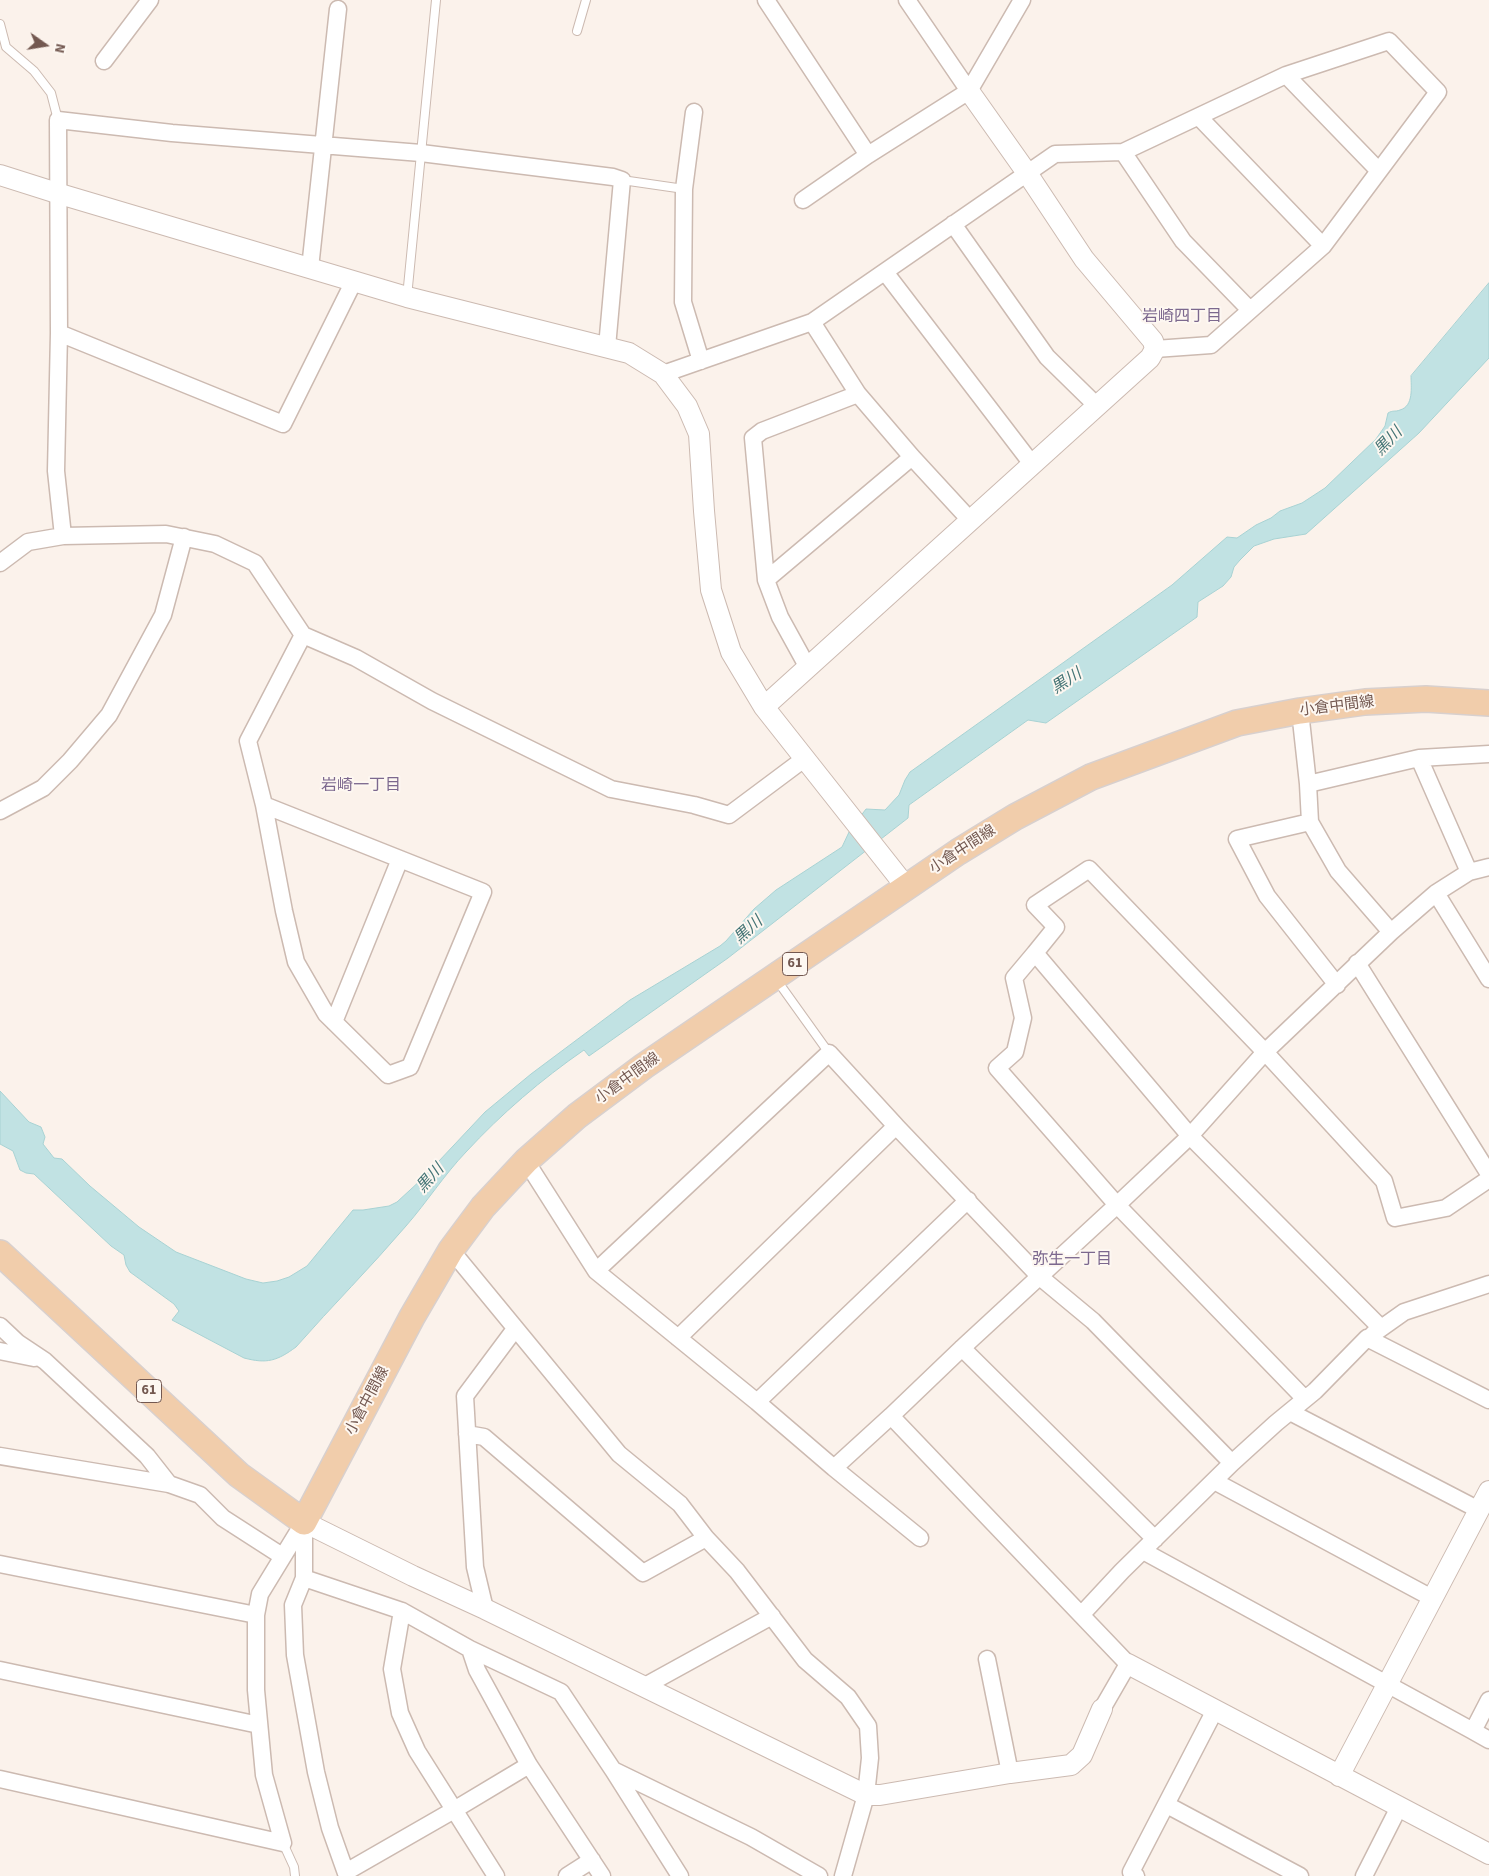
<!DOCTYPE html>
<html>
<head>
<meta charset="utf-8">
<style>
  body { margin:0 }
  #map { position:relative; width:1489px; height:1876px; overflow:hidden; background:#fbf2eb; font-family:"Source Sans 3",sans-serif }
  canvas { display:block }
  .north { position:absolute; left:20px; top:20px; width:50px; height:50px; -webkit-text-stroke:4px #fdf7f1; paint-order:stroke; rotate:103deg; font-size:14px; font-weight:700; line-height:20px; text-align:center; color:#735850 }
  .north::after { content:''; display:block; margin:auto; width:18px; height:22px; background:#735850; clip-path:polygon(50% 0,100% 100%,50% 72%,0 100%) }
</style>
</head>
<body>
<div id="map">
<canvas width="1489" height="1876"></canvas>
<div class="north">N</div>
</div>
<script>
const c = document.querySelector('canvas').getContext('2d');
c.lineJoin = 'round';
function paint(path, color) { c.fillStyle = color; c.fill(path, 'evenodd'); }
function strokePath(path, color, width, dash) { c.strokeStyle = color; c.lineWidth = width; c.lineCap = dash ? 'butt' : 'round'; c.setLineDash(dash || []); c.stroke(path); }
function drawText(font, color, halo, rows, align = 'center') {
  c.font = font + ' "Source Sans 3","Noto Sans JP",sans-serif'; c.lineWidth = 4; c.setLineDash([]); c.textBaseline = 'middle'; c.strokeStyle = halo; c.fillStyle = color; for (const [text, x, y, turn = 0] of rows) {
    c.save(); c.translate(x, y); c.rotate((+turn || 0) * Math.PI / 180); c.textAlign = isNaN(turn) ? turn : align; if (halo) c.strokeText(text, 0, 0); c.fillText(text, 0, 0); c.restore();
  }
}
const water = new Path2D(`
  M1489,283V358L1419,433L1306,534L1274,539L1254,546L1240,560L1234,567L1231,577L1223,586L1198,602L1197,617L1046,723L1028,720L909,805L908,818L728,958L589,1056L584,1050C542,1079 501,1114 466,1152C444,1175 427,1202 406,1226C371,1267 332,1306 296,1347C277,1361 267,1364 244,1358L172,1320L179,1311L174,1304L130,1272L126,1265L124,1255L111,1246L34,1174L26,1173L20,1170L13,1151L0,1144V1091L29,1122L41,1127L45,1137L43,1144L54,1158L62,1159L90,1186L139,1227L176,1252L246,1279L263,1283L277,1281L289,1277L307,1266L353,1210H363L389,1206L397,1202L423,1178L485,1112L531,1074L630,1000L720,946L726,941L754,909L776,890L842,847L850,830L866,809L885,810L899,795L905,780L910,772L1172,585L1227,537L1237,538L1256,525L1271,518L1280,511L1302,503L1325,488L1376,439L1385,426L1388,413C1393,410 1395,412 1400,410C1414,406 1411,387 1411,376Z`);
const service = new Path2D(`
  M0,24L6,47L34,71L51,93L58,120
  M577,31L586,0
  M622,180L684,189
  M407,297L436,0
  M776,979L829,1053
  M283,1843L294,1867L295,1876`);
const minor = new Path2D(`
  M766,0L868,155
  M907,0L969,91
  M104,61L150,0
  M1286,75L1379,171
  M694,112L684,189L683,302L701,361
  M1199,117L1323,246
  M1123,152L1183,241L1250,310
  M803,200L868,155L969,91L1022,0
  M953,224L1047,357L1097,406
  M310,268L338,9
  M885,272L1032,464
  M812,322L858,394L912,457L970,520
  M59,333L283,424L354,281
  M663,374L812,322L1055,154L1123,152L1286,75L1389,41L1438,92L1323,246L1211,345L1155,349
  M63,536L56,471L59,333L58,120L172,133L421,153L613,177L622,180L607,347
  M0,563L28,542L63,536L166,534L215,544L255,563L303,635L356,658L432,701L611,789L694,805L729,815L804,759
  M766,580L912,457
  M807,666L780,617L766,580L753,438L762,431L858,394
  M1300,711L1308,784
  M1419,758L1469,872
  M264,805L483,892L410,1067L388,1075L326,1014L296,962L284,911Z
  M264,805L248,741L303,635
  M0,811L43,788L70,761L109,715L163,615L184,537
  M1310,822L1237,839L1267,896L1337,985
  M1436,893L1489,979
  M1391,932L1338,871L1310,822L1308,784L1419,758L1489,754
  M1035,953L1056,927L1035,905L1089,869L1265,1052L1384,1181L1395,1218L1446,1208L1489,1179
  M1357,963L1489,1174
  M334,1022L400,859
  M526,1161L596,1271L757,1402L834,1468L891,1416L962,1348L1117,1205L1190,1136L1265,1052L1391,932L1436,893L1469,872L1489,867
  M451,1250L619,1454L680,1504L706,1538L737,1571L805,1660L848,1697L868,1726L870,1758L866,1795L843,1876
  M596,1271L829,1053L896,1126
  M0,1326L18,1343L45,1361L147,1456L169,1484
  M1373,1334L1404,1312L1489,1284
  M678,1338L896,1126L1040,1277L1093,1321L1232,1463
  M962,1348L1155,1539
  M0,1351L34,1358
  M1305,1399L1117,1205L997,1068L1015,1052L1023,1018L1014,978L1035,953L1190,1136L1381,1328
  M757,1402L968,1200
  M1290,1412L1479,1510
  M891,1416L1128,1664L1102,1709
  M467,1434L484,1437L643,1573L706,1538
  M0,1456L169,1484L200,1495L223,1518L282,1556
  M834,1468L920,1538
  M1214,1481L1432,1598
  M304,1522V1578L293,1605L295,1655L316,1772L330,1828L347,1876
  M1143,1551L1473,1731
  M0,1564L256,1615
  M304,1578L402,1611L470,1649L561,1692L613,1770
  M485,1609L475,1567L465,1396L515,1329
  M402,1611L392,1669L400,1713L417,1751L496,1876
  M1082,1614L1122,1571L1232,1463L1276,1423L1315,1391L1367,1338L1489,1400
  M470,1649L477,1670L529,1765L602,1876
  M987,1659L1010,1773
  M0,1670L259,1725
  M643,1687L772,1616
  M1489,1700L1473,1731L1489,1740
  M0,1779L283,1843L264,1775L256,1690V1615L260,1594L304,1522
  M1167,1805L1300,1876
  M346,1872L454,1810L529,1765
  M567,1876L592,1860
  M680,1876L613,1770L751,1837L819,1876
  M1136,1876L1131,1872L1215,1710
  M1364,1876L1399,1807`);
const tertiary = new Path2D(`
  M0,175L60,194L407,297L629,353L663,374L687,406L699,434L704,511L711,590L731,652L764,707L907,888
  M764,707L1150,358L1155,349L1153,341L1084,259L1027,173L969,91
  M304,1522L413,1576L485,1609L866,1795H880L1010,1773L1071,1765L1082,1755L1102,1709
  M1128,1664L1489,1854
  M1339,1776L1489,1491`);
const primary = new Path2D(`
  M0,1253L239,1475L304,1522L412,1317L451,1250L483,1207L526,1161L577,1116L644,1066L958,852L1015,817L1091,777L1237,723L1300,711L1365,702L1426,699L1489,703`);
const shields = [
  [795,964,25],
  [149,1391,25]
];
const shieldNames = [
  ["61",795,964],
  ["61",149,1391]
];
const streetNames = [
  ["小倉中間線",1337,707,-7],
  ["小倉中間線",963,850,-33],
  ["小倉中間線",628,1079,-36],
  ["小倉中間線",368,1401,-62]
];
const neighbourhoodNames = [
  ["岩崎四丁目",1182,317],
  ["岩崎一丁目",361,786],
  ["弥生一丁目",1072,1260]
];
const waterNames = [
  ["黒川",1389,442,-46],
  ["黒川",1067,682,-33],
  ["黒川",749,931,-42],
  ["黒川",431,1179,-48]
];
paint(water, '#c1e2e3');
strokePath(water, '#a8d2d3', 1);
strokePath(service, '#ccbab1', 10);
strokePath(minor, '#ccbab1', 19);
strokePath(tertiary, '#ccbab1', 22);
strokePath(primary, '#d8d0ce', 28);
strokePath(service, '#fff', 8);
strokePath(minor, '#fff', 16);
strokePath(tertiary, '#fff', 20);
strokePath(primary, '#f1cdab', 25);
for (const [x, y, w] of shields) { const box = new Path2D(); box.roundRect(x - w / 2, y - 11.5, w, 23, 4); c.fillStyle = '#fdf7f1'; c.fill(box); strokePath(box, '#735850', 1); }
drawText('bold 14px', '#735850', null, shieldNames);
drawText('15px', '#735850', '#fdf7f1', streetNames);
drawText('16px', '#7c688e', '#fdf7f1', neighbourhoodNames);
drawText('italic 16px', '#457576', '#fdf7f1', waterNames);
</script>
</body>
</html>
